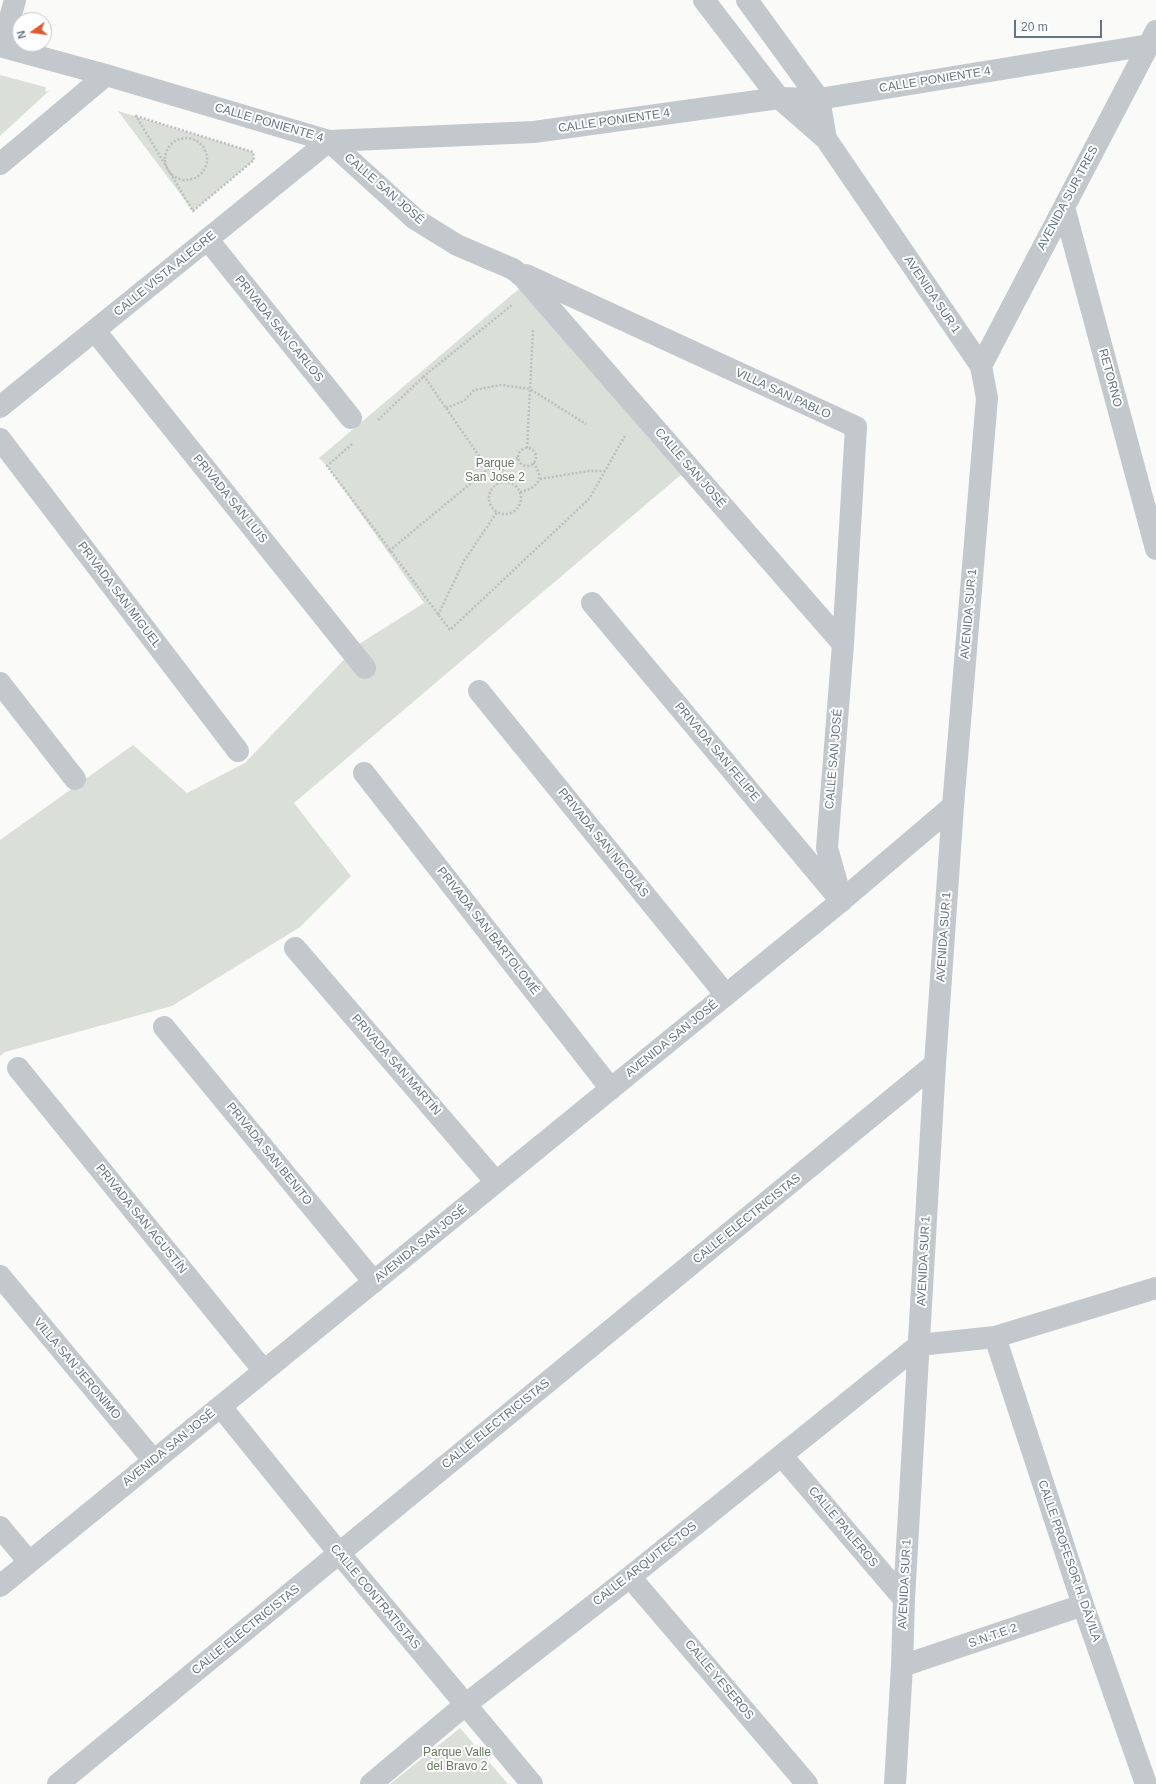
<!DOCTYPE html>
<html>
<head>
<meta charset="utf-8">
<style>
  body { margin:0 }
  #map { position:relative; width:1156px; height:1784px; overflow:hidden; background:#fafaf8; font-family:Helvetica,sans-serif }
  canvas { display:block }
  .north { position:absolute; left:12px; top:12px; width:40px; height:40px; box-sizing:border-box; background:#fff; border:1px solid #c1c8cd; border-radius:50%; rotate:256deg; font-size:11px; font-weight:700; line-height:16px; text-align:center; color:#657683 }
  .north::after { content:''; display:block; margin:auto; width:14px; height:18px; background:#e4572e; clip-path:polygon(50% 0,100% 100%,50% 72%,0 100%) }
  .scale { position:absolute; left:1014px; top:20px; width:88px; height:18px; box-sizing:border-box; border:2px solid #657683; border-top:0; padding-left:5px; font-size:12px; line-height:14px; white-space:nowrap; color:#657683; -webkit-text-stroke:3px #fff; paint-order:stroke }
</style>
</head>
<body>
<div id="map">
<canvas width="1156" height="1784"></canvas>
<div class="north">N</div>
<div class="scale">20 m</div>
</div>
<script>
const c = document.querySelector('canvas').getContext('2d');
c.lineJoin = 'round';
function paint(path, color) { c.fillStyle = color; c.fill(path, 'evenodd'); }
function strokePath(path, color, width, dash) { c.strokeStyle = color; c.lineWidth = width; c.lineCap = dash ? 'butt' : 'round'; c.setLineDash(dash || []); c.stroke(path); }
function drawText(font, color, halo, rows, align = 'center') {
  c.font = font + ' Helvetica,sans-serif'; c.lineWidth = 4; c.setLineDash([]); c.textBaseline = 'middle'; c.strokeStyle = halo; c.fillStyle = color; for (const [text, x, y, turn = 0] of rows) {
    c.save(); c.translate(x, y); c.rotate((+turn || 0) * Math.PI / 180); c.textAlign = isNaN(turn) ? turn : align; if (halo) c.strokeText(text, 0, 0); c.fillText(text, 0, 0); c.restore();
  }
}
const green = new Path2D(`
  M0,75L45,87L46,92L50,90L0,136Z
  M118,111L253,152L254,160L193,211Z
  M520,288L683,473L294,803L351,876L300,927L172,1006L5,1052L0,1056V840L133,745L187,793L245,763L359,644L424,603L327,466L319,458Z
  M460,1728L508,1784H390Z`);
const path = new Path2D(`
  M136,116L253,152L254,160L193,211Z
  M165 159a21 21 0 1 1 42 0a21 21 0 1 1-42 0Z
  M446,408L464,401L474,390L501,385L530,389L586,424
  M378,420L424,376
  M352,444L327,466L450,630L589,499L626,434
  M518 457a9 9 0 1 1 18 0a9 9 0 1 1-18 0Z
  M527,448L533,330
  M540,479L589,471H605
  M506,481L502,471L505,462L518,458
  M489 498a16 16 0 1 1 32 0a16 16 0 1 1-32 0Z
  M520,492C537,488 546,479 533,463
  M389,551L488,469L424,376L512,305
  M438,615L464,561L497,512`);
const minor = new Path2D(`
  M704,0L779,98L826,139L981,366L987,398L953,806L935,1064L904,1599L902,1666L895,1784
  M747,0L819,99L826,139
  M0,46L106,75L329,141L534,132L779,98L819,99L1149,45
  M2,46L15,0
  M0,164L106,75
  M1064,207L1156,549
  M208,240L351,418
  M526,275L856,427L843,644
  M95,331L365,668
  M981,366L1156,31
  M0,407L329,141L415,219L457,245L513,269L523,277L843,644L827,848L842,901
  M0,439L238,751
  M592,603L837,896
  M0,683L75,779
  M479,691L726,995
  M364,773L611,1089
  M295,948L496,1182
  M164,1027L374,1282
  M18,1068L264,1371
  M0,1276L154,1461
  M995,1337L1083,1605L1146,1784
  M221,1407L339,1553L532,1784
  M782,1456L904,1599
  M0,1527L29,1562
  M630,1577L807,1784
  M0,1586L834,907L953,806
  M902,1666L1083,1605
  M58,1784L935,1064
  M371,1784L465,1705L630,1577L919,1345L995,1337L1156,1288`);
const streetNames = [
  ["CALLE PONIENTE 4",935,80,-9],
  ["CALLE PONIENTE 4",614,121,-8],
  ["CALLE PONIENTE 4",269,123,16],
  ["CALLE SAN JOSÉ",384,189,41],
  ["AVENIDA SUR TRES",1068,198,-62],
  ["CALLE VISTA ALEGRE",165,274,-39],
  ["AVENIDA SUR 1",932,295,56],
  ["PRIVADA SAN CARLOS",279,329,51],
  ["RETORNO",1110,378,75],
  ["VILLA SAN PABLO",783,394,25],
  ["CALLE SAN JOSÉ",690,468,49],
  ["PRIVADA SAN LUIS",230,499,51],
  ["PRIVADA SAN MIGUEL",119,595,53],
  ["AVENIDA SUR 1",969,614,-85],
  ["PRIVADA SAN FELIPE",717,752,50],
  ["CALLE SAN JOSÉ",834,759,-85],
  ["PRIVADA SAN NICOLÁS",603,843,51],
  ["PRIVADA SAN BARTOLOMÉ",488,931,52],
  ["AVENIDA SUR 1",944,937,-86],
  ["AVENIDA SAN JOSÉ",672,1039,-39],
  ["PRIVADA SAN MARTÍN",396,1065,49],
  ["PRIVADA SAN BENITO",269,1154,51],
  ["PRIVADA SAN AGUSTÍN",141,1219,51],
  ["CALLE ELECTRICISTAS",747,1219,-39],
  ["AVENIDA SAN JOSÉ",421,1244,-39],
  ["AVENIDA SUR 1",924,1261,-87],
  ["VILLA SAN JERONIMO",77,1369,50],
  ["CALLE ELECTRICISTAS",496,1424,-39],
  ["AVENIDA SAN JOSÉ",169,1448,-39],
  ["CALLE PAILEROS",843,1527,50],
  ["CALLE PROFESOR H. DÁVILA",1069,1561,71],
  ["CALLE ARQUITECTOS",645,1564,-38],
  ["AVENIDA SUR 1",905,1584,-87],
  ["CALLE CONTRATISTAS",375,1597,50],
  ["CALLE ELECTRICISTAS",246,1630,-39],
  ["S.N.T.E 2",993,1636,-19],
  ["CALLE YESEROS",719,1680,50]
];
const parkNames = [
  ["Parque",495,464],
  ["San Jose 2",495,478],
  ["Parque Valle",457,1753],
  ["del Bravo 2",457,1767]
];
paint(green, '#dadfd7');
strokePath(path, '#bbbfc2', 2.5, [2, 2]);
strokePath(minor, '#c3c8cc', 22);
drawText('12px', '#657683', '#fff', streetNames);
drawText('12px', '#687a64', '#fff', parkNames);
</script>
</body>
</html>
